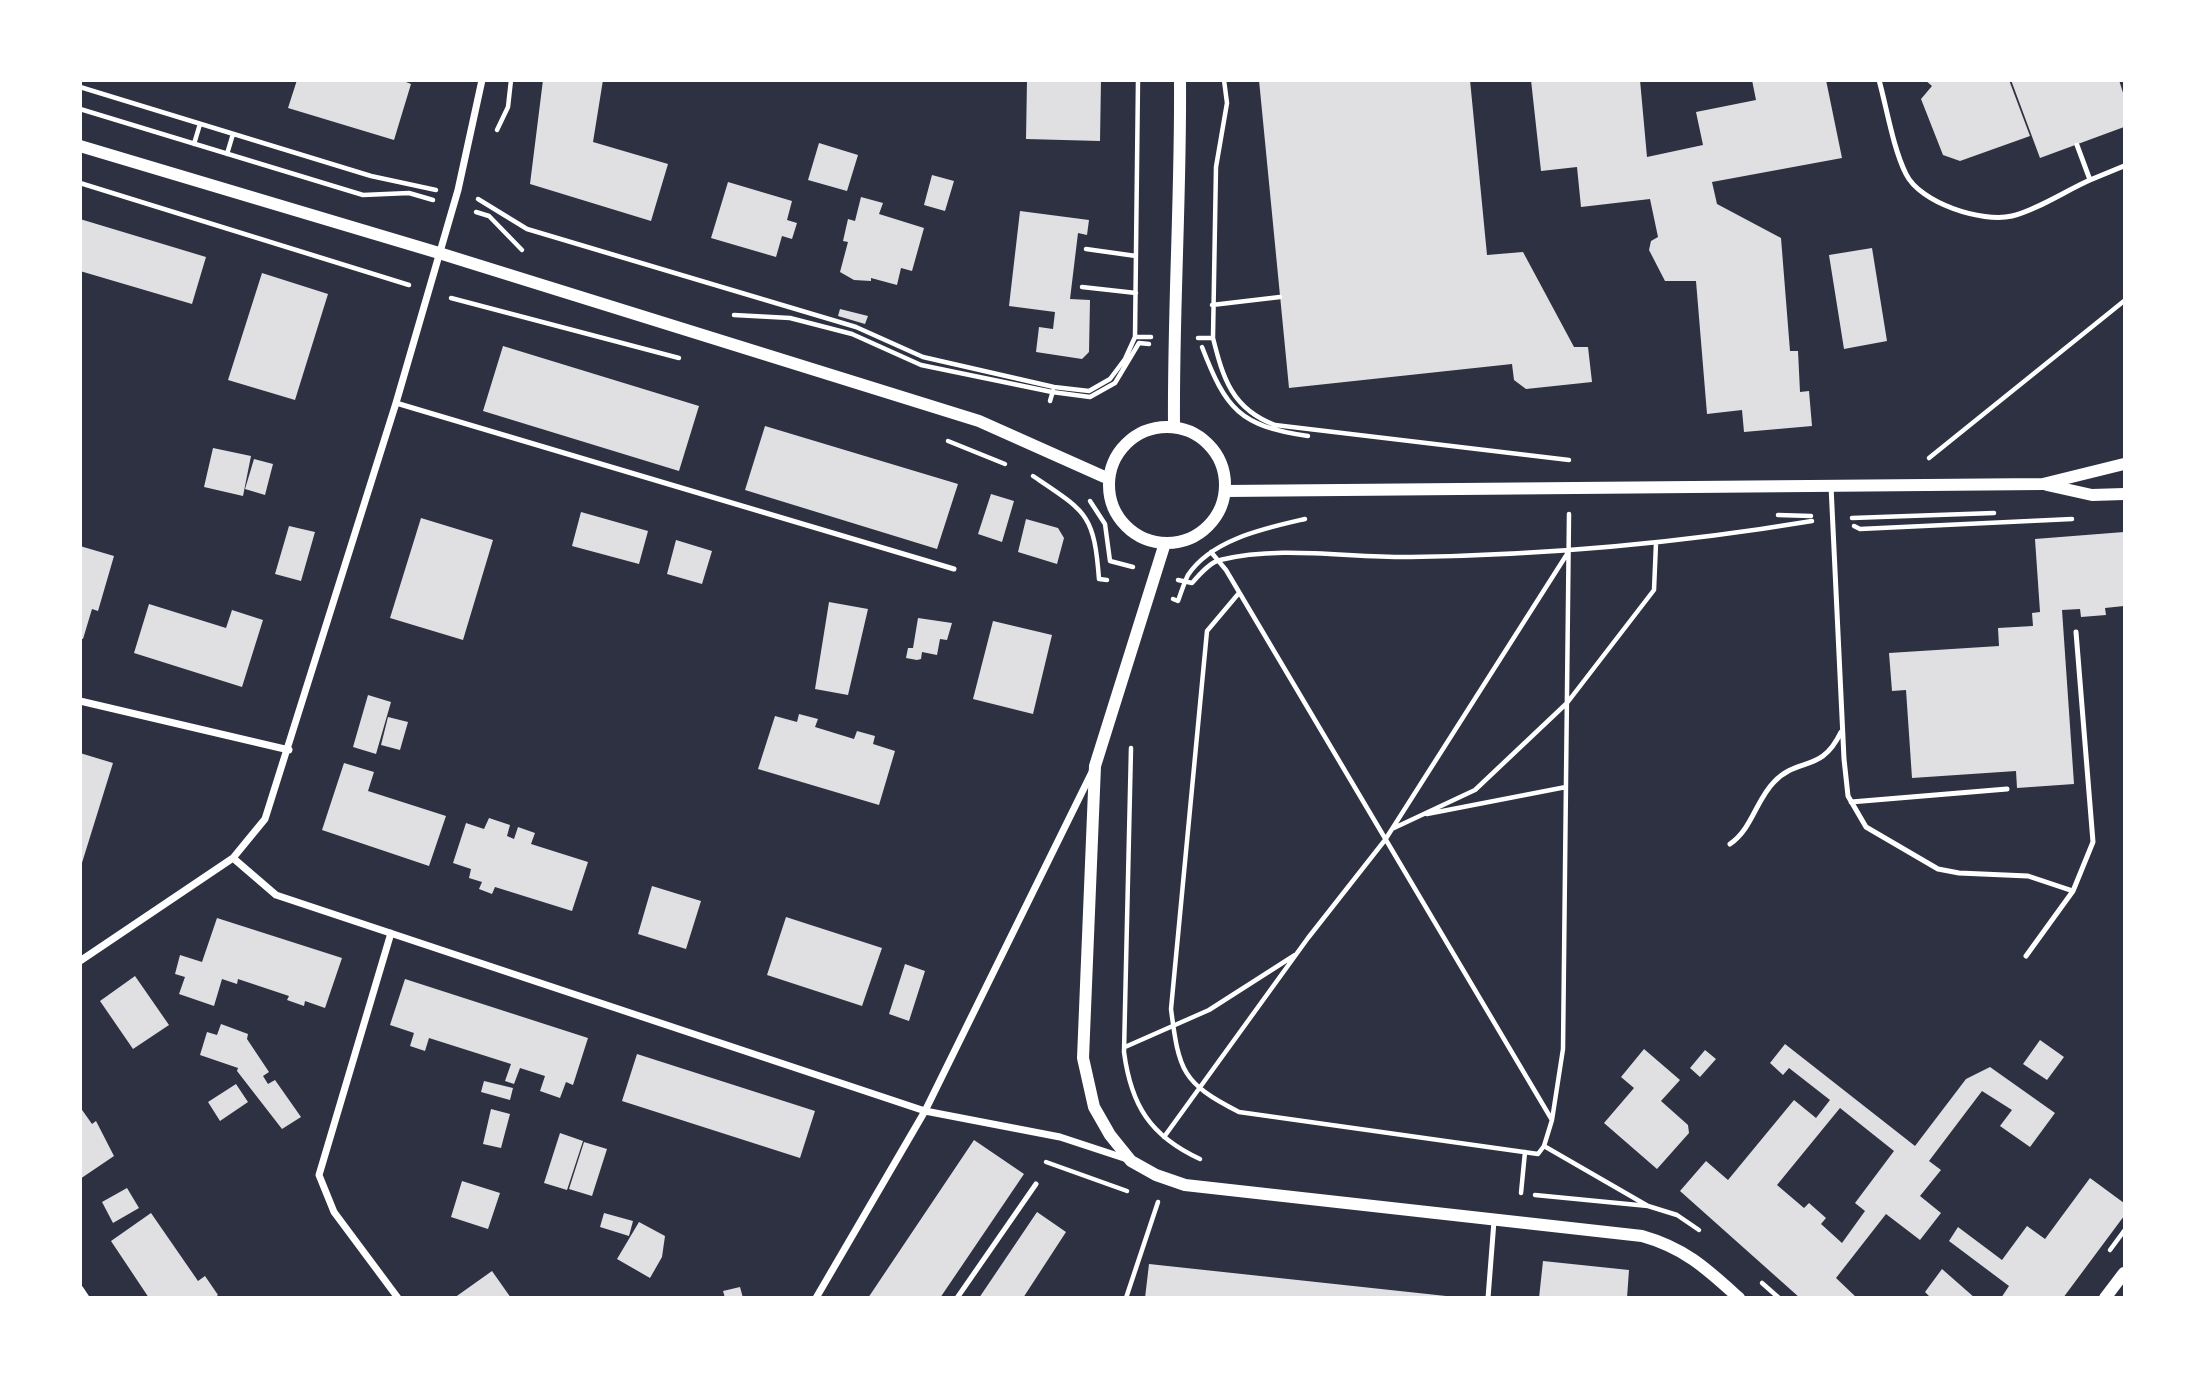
<!DOCTYPE html>
<html>
<head>
<meta charset="utf-8">
<style>
  body { margin:0 }
  #map { position:relative; width:2205px; height:1378px; overflow:hidden; background:#2d3142; font-family:Montserrat,sans-serif }
  canvas { display:block }
  .frame { position:absolute; inset:0; border:82px solid #fff; pointer-events:none }
</style>
</head>
<body>
<div id="map">
<canvas width="2205" height="1378"></canvas>
<div class="frame"></div>
</div>
<script>
const c = document.querySelector('canvas').getContext('2d');
c.lineJoin = 'round';
function paint(path, color) { c.fillStyle = color; c.fill(path, 'evenodd'); }
function strokePath(path, color, width, dash) { c.strokeStyle = color; c.lineWidth = width; c.lineCap = dash ? 'butt' : 'round'; c.setLineDash(dash || []); c.stroke(path); }
const building = new Path2D(`
  M297,80H401L411,84L394,140L288,108Z
  M543,80H603L593,142L668,164L651,221L530,184Z
  M1027,80H1101L1100,141L1026,139Z
  M1259,80H1470L1487,255L1523,252L1574,347H1588L1592,382L1526,389L1514,380L1512,364L1289,388Z
  M1531,80H1640L1647,157L1703,145L1696,112L1756,100L1752,80H1826L1842,158L1712,182L1717,204L1781,238L1790,351H1798L1800,392L1809,391L1812,426L1744,432L1742,410L1707,414L1696,281H1665L1649,250L1651,241L1658,237L1650,199L1581,207L1577,167L1541,171Z
  M1925,80H2009L2030,136L1960,161L1943,155L1921,99L1932,86Z
  M2011,80H2119L2124,96V127L2040,158Z
  M819,143L858,155L847,191L808,180Z
  M932,175L954,181L945,211L924,205Z
  M728,182L792,201L787,220L797,223L792,239L782,236L776,257L711,238Z
  M861,197L883,203L879,214L924,228L912,271L901,268L897,285L871,278V281L854,280L840,272L848,242L843,241L848,219L855,221Z
  M1020,211L1089,220L1087,235L1078,233L1070,299L1090,300L1089,352L1082,359L1036,352L1039,327L1053,329L1055,312L1009,306Z
  M80,219L206,257L192,304L80,271Z
  M1872,248L1887,341L1844,349L1829,255Z
  M262,273L328,294L295,400L228,380Z
  M840,309L868,316L865,324L838,316Z
  M503,346L699,406L679,471L483,411Z
  M765,426L958,484L937,549L745,490Z
  M213,448L251,456L243,496L204,487Z
  M254,459L273,464L265,495L245,489Z
  M991,494L1014,501L1002,542L978,534Z
  M581,512L648,531L639,564L572,546Z
  M421,518L493,540L463,640L390,618Z
  M1026,519L1058,528L1064,538L1057,564L1018,552Z
  M289,526L315,532L301,581L275,574Z
  M2124,532V606L2105,608L2106,615L2081,617L2080,609L2062,610L2074,784L2017,788L2016,771L1912,778L1906,690L1892,691L1889,653L1999,646L1998,628L2033,626L2032,613L2040,612L2035,539Z
  M676,540L712,551L702,584L667,574Z
  M80,546L114,556L98,611L92,609L83,639L80,638Z
  M829,602L868,609L848,695L815,689Z
  M149,604L226,628L232,610L263,620L242,687L134,653Z
  M918,618L952,623L947,640L940,639L937,655L922,652L921,659L917,660L906,658L908,648H913Z
  M993,621L1052,635L1033,714L973,699Z
  M368,695L391,702L376,754L353,747Z
  M799,714L818,719L815,727L854,739L857,731L875,736L873,744L895,751L879,805L758,769L775,716L797,722Z
  M388,717L408,722L400,750L381,745Z
  M80,753L113,763L81,866H80Z
  M344,763L374,772L368,791L446,816L429,866L322,830Z
  M489,818L510,825L507,836L514,839L518,827L535,833L531,844L588,862L572,911L495,887L492,894L479,889L482,882L469,878L471,869L453,863L466,823L484,829Z
  M652,886L701,901L686,949L638,934Z
  M786,917L882,948L862,1006L767,975Z
  M217,918L342,958L325,1008L305,1001L304,1006L287,1000L289,996L238,979L237,984L222,979L214,1006L179,994L185,977L175,974L180,955L202,962Z
  M905,964L925,971L909,1021L889,1014Z
  M135,976L169,1025L133,1049L100,1001Z
  M405,979L588,1038L573,1085L566,1082L560,1098L540,1091L545,1076L520,1068L514,1084L505,1081L511,1064L429,1038L425,1051L410,1046L414,1033L390,1025Z
  M221,1024L248,1034L247,1039L269,1072L263,1076L268,1084L275,1080L301,1117L282,1129L237,1071L238,1068L200,1055L207,1032L217,1035Z
  M2040,1040L2064,1057L2047,1080L2023,1064Z
  M1785,1044L1915,1146L1966,1079L1990,1067L2055,1113L2030,1147L2000,1126L2012,1110L1982,1091L1929,1161L1941,1170L1920,1196L1941,1213L1920,1240L1886,1214L1836,1278L1857,1298H1800L1680,1191L1706,1161L1728,1180L1794,1100L1816,1118L1830,1100L1789,1068L1783,1075L1770,1063ZM1840,1108L1894,1151L1855,1203L1865,1211L1842,1243L1821,1224L1826,1218L1809,1203L1804,1208L1777,1185Z
  M1644,1049L1680,1080L1661,1101L1688,1125L1689,1133L1657,1169L1604,1123L1634,1088L1621,1077Z
  M1705,1050L1716,1059L1700,1077L1690,1068Z
  M637,1054L815,1111L800,1158L622,1101Z
  M484,1081L513,1088L510,1100L481,1092Z
  M236,1084L248,1102L220,1121L208,1102Z
  M80,1107L92,1124L96,1121L114,1156L80,1179Z
  M491,1109L510,1114L501,1148L483,1144Z
  M560,1133L583,1141L567,1190L544,1183Z
  M974,1140L1024,1174L940,1298H868Z
  M584,1142L607,1149L592,1196L569,1189Z
  M2090,1178L2124,1203V1216L2063,1298H2001L2009,1286L1949,1241L1958,1227L2002,1260L2027,1226L2045,1239Z
  M462,1181L500,1193L488,1229L451,1217Z
  M127,1188L139,1208L113,1223L102,1202Z
  M1037,1212L1066,1232L1023,1298H979Z
  M151,1213L198,1281L205,1276L218,1295L214,1298H149L111,1241Z
  M604,1213L633,1221L629,1236L600,1227Z
  M639,1222L665,1236L662,1257L650,1278L617,1259Z
  M1543,1261L1629,1270L1627,1298H1539Z
  M1149,1264L1446,1296L1445,1298H1145Z
  M1942,1269L1975,1298H1931L1925,1292Z
  M492,1271L511,1298H454Z
  M740,1287L743,1298H725L723,1291Z`);
const path = new Path2D(`
  M80,87L371,176L436,190
  M80,109L363,195L409,193L433,200
  M497,130L508,107L511,80
  M194,144L200,124
  M227,154L233,134
  M80,183L409,285
  M478,199L527,229L856,327L923,357L1054,387L1089,391L1110,379L1125,359L1135,337H1151
  M476,212L489,216L522,250
  M1086,249L1136,256
  M1082,287L1136,293
  M451,298L679,358
  M1212,305L1280,297
  M734,315L790,318L852,334L921,365L1052,392L1090,397L1115,383L1139,343L1149,344
  M1135,337L1138,80
  M1213,337L1216,167L1227,103L1224,80
  M1198,338H1213C1223,378 1232,409 1275,425L1569,460
  M1202,347C1226,409 1239,426 1308,436
  M1050,401L1053,391
  M948,441L1005,464
  M1929,458L2124,301
  M1033,476C1086,512 1094,513 1099,579L1107,580
  M1090,501L1105,524L1110,561L1133,567
  M1778,515L1811,516
  M1852,518L1994,513
  M1854,526L1860,529L2072,519
  M1211,552L1226,570L1552,1120L1544,1146L1648,1206L1677,1215L1699,1230
  M1178,580L1192,583C1199,575 1210,562 1220,560C1281,545 1349,558 1411,557C1546,555 1680,543 1812,521
  M1239,593L1207,631L1171,1009C1179,1071 1182,1083 1239,1112L1538,1154L1544,1146
  M1173,599L1178,601C1181,593 1184,583 1188,575C1212,539 1266,528 1305,519
  M1131,748L1124,1052C1131,1105 1150,1136 1200,1159
  M1427,814L1566,787
  M1394,828L1475,790L1567,703L1654,590L1656,543
  M1125,1047L1209,1010L1295,955
  M1552,1120L1563,1049L1569,514
  M1164,1137L1308,938L1385,840L1569,551
  M1046,1162L1127,1191
  M1521,1193L1525,1152
  M1535,1195L1648,1206
  M2110,1250L2124,1231
  M1762,1283L1779,1298
  M1126,1298L1158,1202`);
const service = new Path2D(`
  M1879,80C1887,109 1893,148 1906,174C1920,203 1982,223 2012,216C2035,211 2067,190 2090,180
  M2077,145L2090,180L2124,166
  M396,403L954,569
  M1831,486L1844,759L1848,796L1866,827L1938,869L1959,873L2028,876L2073,891
  M1851,802L2007,789
  M1730,844C1752,829 1756,800 1774,782C1799,756 1821,774 1841,732
  M2026,956L2073,891L2093,842L2076,632
  M957,1298L1036,1184
  M1488,1298L1494,1221`);
const minor = new Path2D(`
  M80,701L289,750
  M233,858L276,895L925,1111L1060,1137L1127,1159
  M391,933L319,1175L334,1212L398,1298
  M80,961L233,858L265,819L396,403L458,190L482,80
  M80,1289L86,1298
  M816,1298L925,1111L1092,772`);
const tertiary = new Path2D(`
  M80,146L439,253L979,421L1109,479
  M1174,427C1173,311 1181,196 1180,80
  M1109 485a58 58 0 1 1 116 0a58 58 0 1 1-116 0Z
  M2047,485L2092,495L2124,494
  M1225,491L2043,484L2124,464
  M1165,543L1095,766L1083,1058L1094,1107L1110,1135L1131,1161L1156,1175L1185,1185L1642,1236C1685,1248 1707,1269 1739,1298
  M2105,1298L2124,1273`);
paint(building, '#e0e0e3');
strokePath(path, '#fff', 4.5);
strokePath(service, '#fff', 5);
strokePath(minor, '#fff', 7);
strokePath(tertiary, '#fff', 12);
</script>
</body>
</html>
